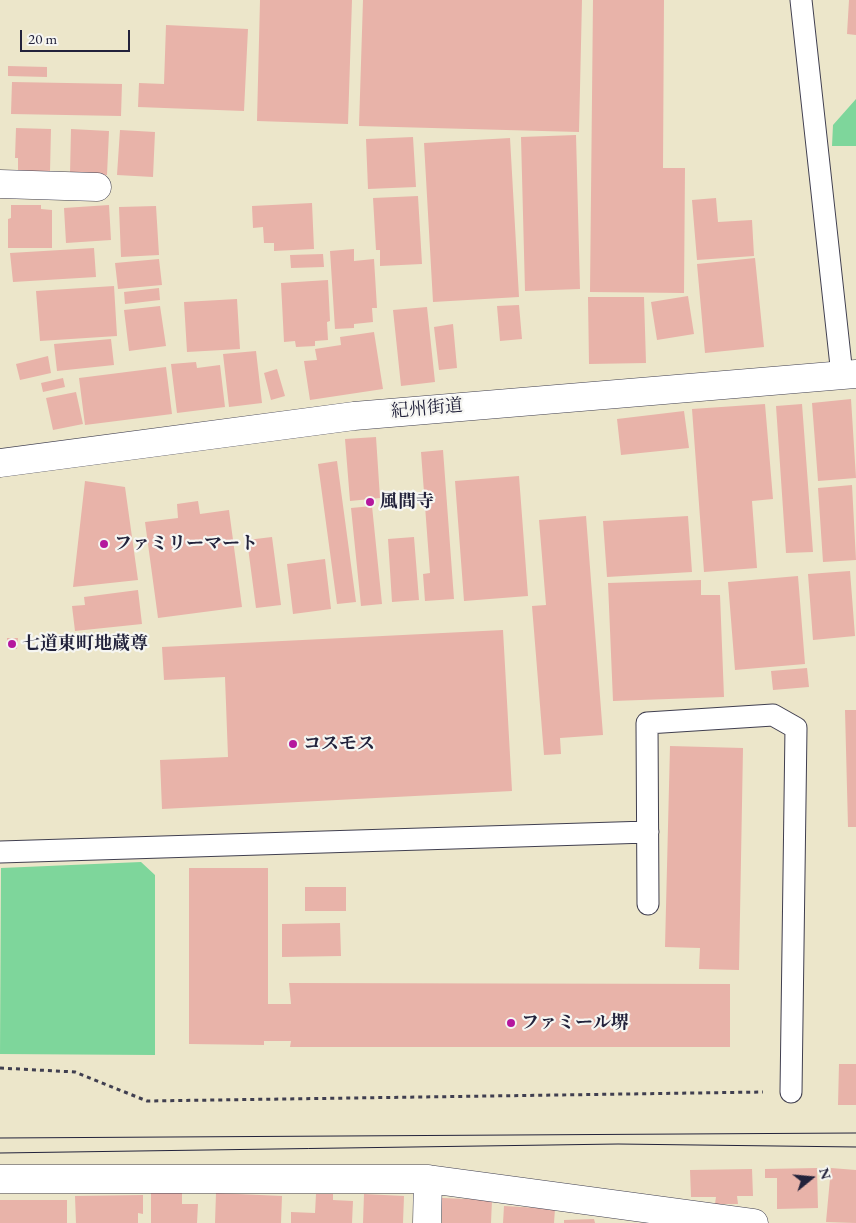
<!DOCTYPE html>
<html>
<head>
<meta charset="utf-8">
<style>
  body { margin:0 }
  #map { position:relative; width:856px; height:1223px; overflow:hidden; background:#ece6ca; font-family:"EB Garamond",serif }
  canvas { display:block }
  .north { position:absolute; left:786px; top:1153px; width:50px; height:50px; -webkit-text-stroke:4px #f6f6f2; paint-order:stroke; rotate:73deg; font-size:14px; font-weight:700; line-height:20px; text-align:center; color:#22223b }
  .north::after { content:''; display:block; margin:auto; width:18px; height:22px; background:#22223b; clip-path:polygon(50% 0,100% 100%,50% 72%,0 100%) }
  .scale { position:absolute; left:20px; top:30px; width:110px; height:22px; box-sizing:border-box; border:2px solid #22223b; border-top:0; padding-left:6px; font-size:15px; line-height:18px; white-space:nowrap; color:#22223b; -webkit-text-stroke:4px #f6f6f2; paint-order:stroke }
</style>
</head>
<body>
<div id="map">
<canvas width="856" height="1223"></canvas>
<div class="north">N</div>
<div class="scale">20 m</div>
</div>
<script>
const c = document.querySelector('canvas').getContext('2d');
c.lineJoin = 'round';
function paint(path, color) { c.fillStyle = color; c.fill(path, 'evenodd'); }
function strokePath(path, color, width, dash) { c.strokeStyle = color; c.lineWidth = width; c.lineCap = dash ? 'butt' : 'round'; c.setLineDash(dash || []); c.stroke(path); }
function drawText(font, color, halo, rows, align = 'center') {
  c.font = font + ' "EB Garamond","Noto Serif JP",serif'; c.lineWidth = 4.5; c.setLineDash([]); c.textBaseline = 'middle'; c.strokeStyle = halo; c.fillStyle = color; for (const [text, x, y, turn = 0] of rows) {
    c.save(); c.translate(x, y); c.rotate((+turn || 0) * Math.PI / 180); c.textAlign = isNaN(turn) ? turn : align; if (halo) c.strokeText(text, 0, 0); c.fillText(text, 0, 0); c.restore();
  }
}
const green = new Path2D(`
  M856,99V146H832L833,125Z
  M141,862L155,875V1055L0,1054L1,868Z`);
const building = new Path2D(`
  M260,0H352L348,124L257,121Z
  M363,0H582L579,132L359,126Z
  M593,0H664L663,168H685L684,293L590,292Z
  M849,0H856V35L847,34Z
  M166,25L248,29L244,111L138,107L139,83L164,84Z
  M8,66L47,67V77L8,76Z
  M12,82L122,84L121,116L11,114Z
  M16,128L51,129L50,172L18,171V158H15Z
  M71,129L109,131L107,175L70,174Z
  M120,130L155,132L153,177L117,175Z
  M576,135L580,289L525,291L521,137Z
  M413,137L416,187L368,189L366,139Z
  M510,138L519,297L433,302L424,143Z
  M418,196L422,264L380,266V250H376L373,198Z
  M716,198L718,222L752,220L754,256L697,260L692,200Z
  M312,203L314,249L274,251V243H264L263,227L253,228L252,206Z
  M11,205H41V209L52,210V248H8V219L11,218Z
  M109,205L111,240L66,243L64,208Z
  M156,206L159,255L121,257L119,207Z
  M94,248L96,277L13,282L10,253Z
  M354,249V261L374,259L377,308H372L373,322L354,324V328L335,329L330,251Z
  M323,254L324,267L291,268L290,255Z
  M755,258L764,347L705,353L697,264Z
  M159,259L162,285L118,289L115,263Z
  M328,280L330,321L327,322L328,340L315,341V346L296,347L295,341L284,342L281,283Z
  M114,286L117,336L40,341L36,291Z
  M159,288L160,300L125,304L124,292Z
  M688,296L694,334L657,340L651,302Z
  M588,297H644L646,363L589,364Z
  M237,299L240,349L187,352L184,302Z
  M519,305L522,339L500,341L497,306Z
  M160,306L166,346L129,351L124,310Z
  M427,307L435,382L401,386L393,310Z
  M453,324L457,368L439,370L434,327Z
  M374,332L383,389L310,400L304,361L317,360L315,349L341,345L340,337Z
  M111,339L114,365L57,371L54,344Z
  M256,351L262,403L229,407L223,354Z
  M48,356L51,373L20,380L16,364Z
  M196,362L197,368L220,365L225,407L177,413L171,364Z
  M166,367L172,414L85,425L79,378Z
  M277,369L285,396L271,400L264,373Z
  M63,378L65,387L43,392L41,383Z
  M76,392L83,424L53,430L46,398Z
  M851,399L856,478L818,481L812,403Z
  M765,404L773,499L752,501L757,568L704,572L692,409Z
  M802,404L813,552L786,553L776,406Z
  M684,411L689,448L621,455L617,419Z
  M376,437L380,498L350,501L345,439Z
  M443,450L454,599L425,601L423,574L430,573L421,452Z
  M337,461L356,602L337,604L318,464Z
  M519,476L528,596L464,601L455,481Z
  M85,481L125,487L138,580L73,587Z
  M852,485L856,560L823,562L818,488Z
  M198,501L200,514L229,510L242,607L158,618L145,522L178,518L177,504Z
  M372,506L382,604L361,606L351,508Z
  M586,516L603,735L560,738L561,754L544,755L532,606L546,605L539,520Z
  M688,516L692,572L607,577L603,521Z
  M272,537L281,605L256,608L247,540Z
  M414,537L419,600L392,602L388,539Z
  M325,559L331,609L293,614L287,564Z
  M850,571L855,636L813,640L808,574Z
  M798,576L805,664L735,670L728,582Z
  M701,580V595H720L724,697L613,701L608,583Z
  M138,590L142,624L75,631L72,606L85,605L84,597Z
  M503,630L512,791L162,809L160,760L228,757L225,677L164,680L162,647Z
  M7,638H18L17,649L7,648Z
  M807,668L809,687L773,690L771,671Z
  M845,710H856V827H848Z
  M670,746L743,748L739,970L699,969L700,948L665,947Z
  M189,868H268V1004H291L289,983L730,984V1047H290L291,1041H264V1045L189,1044Z
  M305,887H346V911H305Z
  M340,923L341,956L282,957V924Z
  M839,1064H856V1105H838Z
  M817,1168L818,1208L777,1209V1178H765V1169Z
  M831,1168L856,1170V1223L826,1222Z
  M752,1169L753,1196H737L738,1204H715L716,1197H691L690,1170Z
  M151,1193H182V1204H198L197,1223H151Z
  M216,1193L282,1196L281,1223H215Z
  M316,1194H333V1200L353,1201L352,1223H291V1212L315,1213Z
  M364,1194L404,1196L403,1223H363Z
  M143,1195V1214L138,1213V1223H76L75,1196Z
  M442,1198L492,1200L491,1223H442Z
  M0,1200H67V1223H0Z
  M504,1206L555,1209L554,1223H503Z
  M594,1219L595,1223H564V1220Z`);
const path = new Path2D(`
  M0,1068L75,1072L147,1101L763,1092`);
const service = new Path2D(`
  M801,0L842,375
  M0,852L648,832
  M648,904L647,723L773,715L796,728L791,1092`);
const minor = new Path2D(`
  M0,184L97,187
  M0,463L354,416L856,374
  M0,1179H428L754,1223
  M427,1223L428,1179`);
const tram = new Path2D(`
  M0,1138L856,1133
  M0,1153L618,1144L856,1147`);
const markers = [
  [370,502,5,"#b5179e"],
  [104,544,5,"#b5179e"],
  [12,644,5,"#b5179e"],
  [293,744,5,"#b5179e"],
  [511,1023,5,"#b5179e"]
];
const streetNames = [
  ["紀州街道",427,409,-5]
];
const poiNames = [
  ["風間寺",380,502],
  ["ファミリーマート",114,544],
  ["七道東町地蔵尊",22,644],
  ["コスモス",303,744],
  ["ファミール堺",521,1023]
];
paint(green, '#7ed69b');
paint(building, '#e8b3a9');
strokePath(service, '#403f50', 23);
strokePath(minor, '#403f50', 29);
strokePath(path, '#403f50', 3, [4, 4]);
strokePath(service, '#fff', 21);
strokePath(minor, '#fff', 28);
strokePath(tram, '#22223b', 1);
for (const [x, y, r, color] of markers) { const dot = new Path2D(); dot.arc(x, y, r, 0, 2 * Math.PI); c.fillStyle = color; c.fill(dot); strokePath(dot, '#f6f6f2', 2); }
drawText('18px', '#22223b', '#f6f6f2', streetNames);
drawText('bold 18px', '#22223b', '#f6f6f2', poiNames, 'left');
</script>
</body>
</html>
